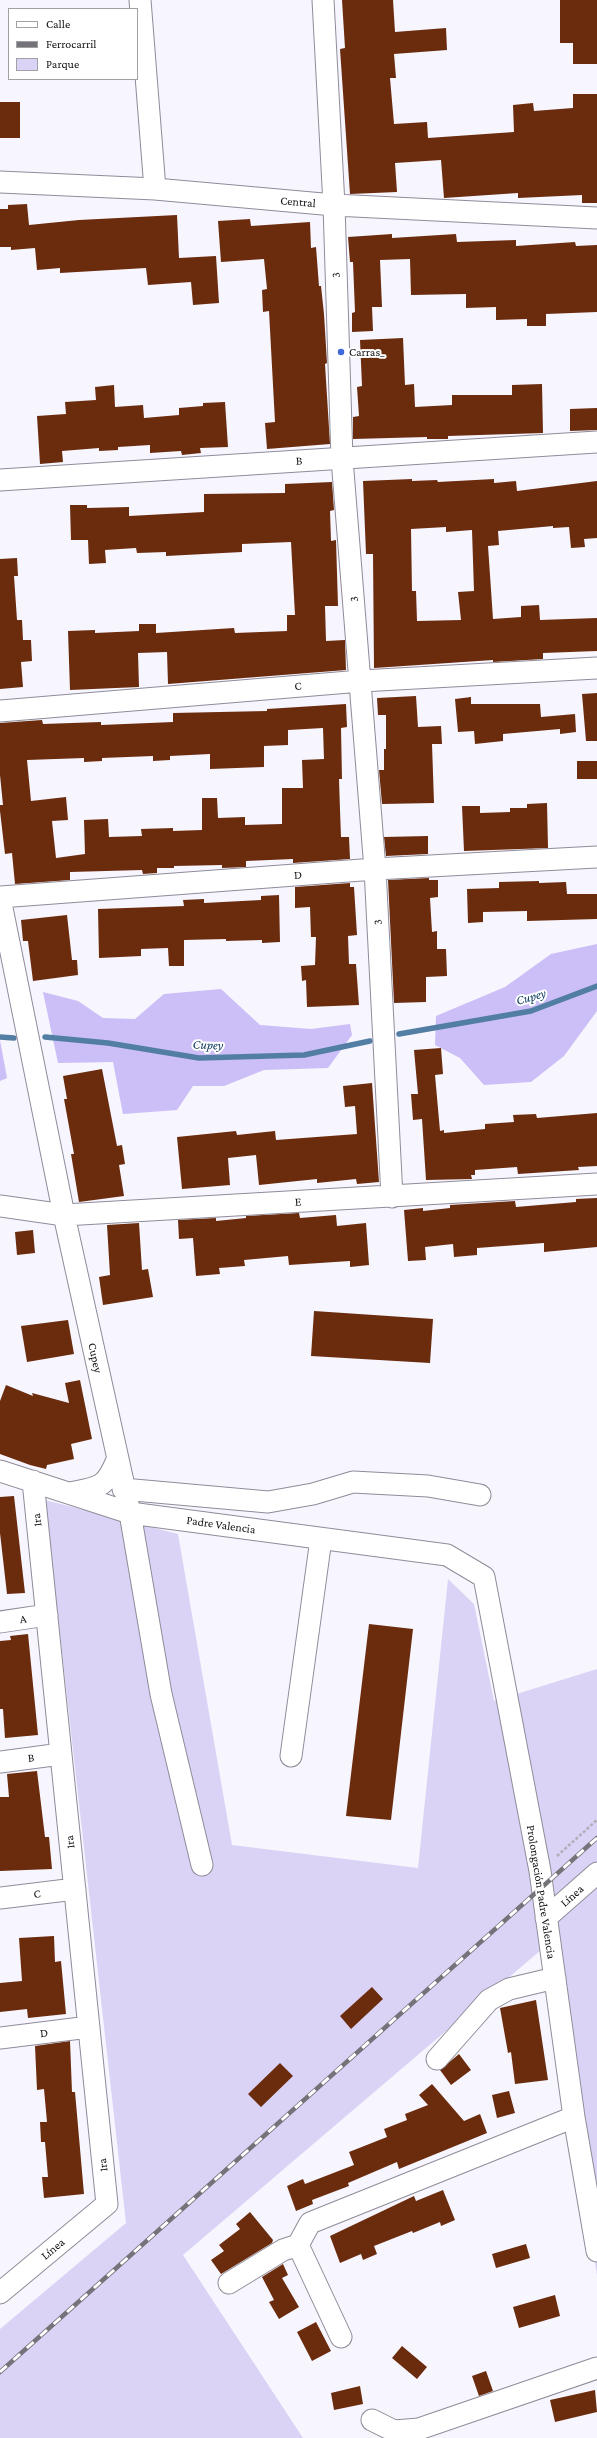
<!DOCTYPE html>
<html>
<head>
<meta charset="utf-8">
<style>
  body { margin:0 }
  #map { position:relative; width:597px; height:2438px; overflow:hidden; background:#f7f5fe; font-family:"Crimson Pro",serif }
  canvas { display:block }
  .legend { position:absolute; left:8px; top:8px; width:130px; height:72px; box-sizing:border-box; background:#fff; border:1px solid #a1a0a2; margin:0; padding:5px 7px; list-style:none; font-size:12px; color:#131216 }
  .legend li { display:flex; align-items:center; gap:8px; height:20px }
  .legend b { width:20px; border:1px solid #a1a0a2 }
</style>
</head>
<body>
<div id="map">
<canvas width="597" height="2438"></canvas>
<ul class="legend">
<li><b style="height:5px;background:#fff"></b>Calle</li>
<li><b style="height:5px;background:#757379"></b>Ferrocarril</li>
<li><b style="height:11px;background:#dbd3f6"></b>Parque</li>
</ul>
</div>
<script>
const c = document.querySelector('canvas').getContext('2d');
c.lineJoin = 'round';
function paint(path, color) { c.fillStyle = color; c.fill(path, 'evenodd'); }
function strokePath(path, color, width, dash) { c.strokeStyle = color; c.lineWidth = width; c.lineCap = dash ? 'butt' : 'round'; c.setLineDash(dash || []); c.stroke(path); }
function drawText(font, color, halo, rows, align = 'center') {
  c.font = font + ' "Crimson Pro",serif'; c.lineWidth = 4; c.setLineDash([]); c.textBaseline = 'middle'; c.strokeStyle = halo; c.fillStyle = color; for (const [text, x, y, turn = 0] of rows) {
    c.save(); c.translate(x, y); c.rotate((+turn || 0) * Math.PI / 180); c.textAlign = isNaN(turn) ? turn : align; if (halo) c.strokeText(text, 0, 0); c.fillText(text, 0, 0); c.restore();
  }
}
const green = new Path2D(`
  M45,1500L178,1534L232,1845L418,1868L448,1579L474,1604L494,1701L597,1669V2275L541,1950L183,2255L303,2438H0V2329L126,2223Z`);
const forest = new Path2D(`
  M597,944V1011L564,1056L531,1082L484,1085L460,1058L435,1045L436,1016L505,987L551,954Z
  M221,989L260,1025L311,1029L350,1024L352,1035L328,1068L264,1070L224,1086H193L177,1110L123,1114L113,1062L58,1063L43,992L78,1001L103,1018L135,1019L164,994Z
  M0,1040L7,1078L0,1081Z`);
const stream = new Path2D(`
  M399,1034L531,1011L597,986
  M0,1037L14,1038
  M45,1037L108,1043L199,1058L304,1055L370,1041`);
const building = new Path2D(`
  M342,0H393L395,32L446,28L447,50L394,54L396,78H390L394,124L427,122L428,138L514,132L513,105L533,103L534,111L573,108V94H597V203H582V195L518,198V193L444,198L441,160L395,163L397,192L350,194L340,49L345,48Z
  M560,0H597V64H573V43H560Z
  M0,102H20V138H0Z
  M27,204L29,225L79,220L177,215L179,258L216,256L219,303L193,305L191,282L148,285L146,268L60,273V268L37,270L35,248L11,250V247H0V209H8V205Z
  M250,219L251,226L310,222L311,248L316,247L319,286H321L324,314L327,363L325,364L330,444L267,449L265,423L275,422L269,311L263,312L262,290L267,289L264,259L221,262L218,221Z
  M392,234V238L456,234L457,242L516,240V246L575,242L576,246L597,245V312L546,314V326H527V319L496,320V307L466,308V294L411,295L410,259L380,260L382,307H372L373,331L352,332V313L355,312L353,262H350L348,237Z
  M403,338L405,385L414,384L415,407L452,405V395H512V385L542,384L543,433L448,436V439H427V437L353,439V417L359,416L357,387L362,386L360,340Z
  M114,385L115,407L143,405L144,418L179,415V408L203,406V403L225,402L228,447L200,448L201,453L182,455L181,451L150,453V445L118,447V450L99,451V448L62,451L63,462L40,464L37,416L66,414L65,402L96,400L95,387Z
  M597,408V430L570,431V409Z
  M412,479V481L437,480L438,482L494,479V483L516,481L517,491L597,481V538L584,539L585,547L571,548L569,527L553,528V526L498,531L499,545L488,546L493,619L521,617V606L539,605L540,620L597,618V651L543,653V659L493,662V660L374,668L373,554H366L363,481ZM446,527V532L472,530L474,591L458,592L461,620L417,621L416,591H412L411,529Z
  M332,482L334,510L330,511L331,541L336,540L338,606H325L326,641L345,640L346,670L168,684L167,652L138,653L139,687L70,690L68,631L95,630V633L139,631V624H156V633L234,628L235,633L287,631V615H295L291,542L242,544V552L166,556V552L137,553L136,548L105,550L106,563L89,564L88,540H71L70,505H87V508L129,507V516L204,512V494L285,493V484Z
  M17,558L18,576H14L17,620H22L23,640H31L32,661L21,662L23,687L0,689V559Z
  M597,693V741H586L582,694Z
  M416,696L418,727L441,726L442,744H432L434,803L382,804L379,770H384V749H386V715H378L377,698Z
  M471,697V704H540L541,717L575,714L576,732L560,734V729L503,734V741L475,744L474,731L458,732L455,699Z
  M346,704L347,727L341,728L342,779H339L340,810L341,837H349L350,859L293,863V859L246,861V867L222,868V865L174,866V868H157V873L143,874L142,870L70,872V880L15,884L12,853L5,854L0,811V805H3L0,775V723L42,720L43,724L101,722V725L173,722V713L267,711V709ZM323,728L324,759L302,760L303,788H282V824L245,825V817L218,818L217,798H202V830L173,831V828L141,829L142,836L109,837L108,819L84,820L85,854L56,858L52,821L68,820L66,797L31,801L27,760L84,758V762L102,761V758L153,756V761L170,760V756L210,754V769L264,767V746L288,745V730Z
  M577,761H597V779H577Z
  M547,803L548,848L464,851L462,806H480V813L510,812V808H527V804Z
  M428,836V854L386,856L384,837Z
  M429,878V880H438V897L430,898L432,932L437,931V949H446L447,976L426,977V1002L394,1003L388,880Z
  M539,881V883L566,882L567,894H597V919L527,921V911L483,912V922L468,923L467,889L499,888V882Z
  M350,883V887H354L357,935L348,936L349,964H356L359,1005L307,1007L306,980L302,981L301,966L315,965L316,937H311L310,907L295,908V887Z
  M279,895L280,942L262,943V940L226,941V939L184,940V966H169L168,948L141,949V956L99,958L98,909L184,906L183,900L204,899V903L261,900V896Z
  M67,915L72,960H77L78,975L33,981L28,941H23L21,920Z
  M441,1048L443,1074L435,1075L440,1131L444,1130V1133L485,1129V1124L514,1122L513,1115L536,1114L537,1118L597,1113V1166L578,1167L579,1170L518,1174L517,1167L475,1170V1175H471L472,1179L426,1180L422,1119L413,1120L411,1094H418L414,1050Z
  M102,1069L117,1146L122,1145L125,1164L119,1165L124,1196L79,1202L71,1154H74L64,1099H67L63,1076Z
  M372,1083L379,1182L357,1184L356,1179L317,1183V1179L259,1185L256,1155L228,1158L230,1185L182,1189L177,1137L236,1131L237,1135L275,1131L276,1140L357,1134L355,1106L345,1107L343,1086Z
  M597,1198V1247L544,1252V1243L477,1248V1255L454,1257L453,1244L425,1247L426,1260L408,1261L404,1210L423,1208V1211L450,1208V1205L515,1201L516,1207L576,1202V1199Z
  M299,1213L300,1218L336,1215L337,1226L366,1223L369,1265L350,1267V1261L289,1265L288,1256L244,1260L245,1266L219,1268L220,1274L196,1276L193,1238L179,1239L178,1220L216,1218V1221L246,1218V1216Z
  M139,1223L142,1270L148,1269L153,1297L103,1305L99,1277L110,1275L107,1225Z
  M33,1230L35,1253L17,1255L15,1232Z
  M314,1311L433,1319L430,1363L311,1356Z
  M68,1320L74,1354L27,1362L21,1326Z
  M80,1380L92,1439L71,1444L74,1459L47,1465L46,1469L30,1465L0,1454V1401L6,1385L33,1396L32,1393L69,1403L65,1383Z
  M14,1496L25,1593L7,1594L0,1533V1497Z
  M369,1624L413,1629L391,1820L346,1816Z
  M28,1634L38,1735L5,1738L3,1709H0V1641L11,1640L10,1636Z
  M37,1771L45,1837H49L52,1869L0,1871V1797H9L7,1774Z
  M54,1936L55,1962L61,1961L66,2014L28,2018L27,2009L0,2012V1983L22,1981L19,1938Z
  M372,1987L383,1999L351,2029L340,2016Z
  M536,2000L548,2080L515,2084L511,2052L508,2053L500,2008Z
  M70,2041L72,2092H75L84,2194L44,2198L42,2177H48L45,2142H41L40,2122H47L44,2089L37,2090L35,2046Z
  M459,2054L471,2070L451,2085L440,2070Z
  M280,2063L293,2076L261,2107L248,2094Z
  M432,2084L464,2121L480,2114L487,2133L399,2169L397,2162L348,2183L349,2186L312,2200L313,2204L296,2211L287,2186L303,2179L305,2184L354,2165L349,2152L387,2137L384,2129L407,2120L405,2114L428,2105L419,2095Z
  M509,2091L515,2113L497,2118L492,2095Z
  M443,2190L455,2220L441,2226L440,2222L413,2233L412,2231L374,2246L377,2254L363,2260L361,2254L340,2263L330,2236L414,2196L416,2201Z
  M250,2212L273,2240L272,2243L221,2274L211,2260L224,2251L219,2245L240,2229L236,2224Z
  M526,2244L530,2258L496,2268L492,2254Z
  M283,2264L288,2275L282,2278L299,2307L279,2319L269,2302L274,2300L262,2277Z
  M555,2295L560,2316L519,2328L513,2307Z
  M316,2322L331,2351L312,2361L297,2332Z
  M402,2346L427,2367L417,2379L392,2358Z
  M486,2371L493,2391L479,2396L472,2376Z
  M360,2386L363,2404L334,2410L331,2393Z
  M595,2390L597,2412L555,2422L550,2400Z`);
const path = new Path2D(`
  M557,1856L597,1820`);
const minor = new Path2D(`
  M140,0L155,189
  M323,0L334,205L342,459L375,869L392,1197
  M0,182L155,189L334,205L597,218
  M0,480L597,442
  M0,711L361,681L597,668
  M0,897L375,869L597,857
  M0,898L64,1215L130,1513L161,1694L202,1865
  M0,1206L64,1215L597,1184
  M0,1471L130,1513L447,1555L484,1577L540,1871L574,2117L597,2251
  M123,1489L268,1502L313,1494L353,1482L428,1486L480,1495
  M70,1493C99,1487 105,1489 117,1460
  M0,1622L47,1615
  M291,1756L321,1539
  M0,1762L61,1754
  M0,1898L75,1889
  M546,1918L597,1873
  M0,2038L89,2027
  M437,2059L489,2000L509,1989L555,1978
  M229,2283L283,2250L298,2245
  M0,2293L107,2204L33,1481
  M341,2337L298,2245L310,2223L574,2117
  M372,2420L394,2431L419,2429L597,2368`);
const rail = new Path2D(`
  M0,2372L597,1838`);
const markers = [
  [341,352,4,"#4267d9"]
];
const streetNames = [
  ["Central",298,202,5],
  ["3",336,275,-92],
  ["B",299,461,-3],
  ["3",354,599,-95],
  ["C",298,686,-5],
  ["D",298,875,-4],
  ["3",378,922,-93],
  ["E",298,1202,-3],
  ["Cupey",95,1358,78],
  ["1ra",37,1520,-96],
  ["Padre Valencia",221,1525,8],
  ["A",23,1619,-8],
  ["B",31,1758,-7],
  ["1ra",70,1842,-96],
  ["Prolongación Padre Valencia",541,1892,81],
  ["C",37,1894,-7],
  ["Línea",572,1896,-42],
  ["D",44,2033,-7],
  ["1ra",103,2165,-96],
  ["Línea",53,2249,-40]
];
const poiNames = [
  ["Carras_",349,352]
];
const waterNames = [
  ["Cupey",531,997,-16],
  ["Cupey",208,1045,2]
];
paint(green, '#dbd3f6');
paint(forest, '#ccbef7');
strokePath(stream, '#537ea4', 5.5);
paint(building, '#6b2b0d');
strokePath(minor, '#8f8c99', 23);
strokePath(path, '#b0aeb6', 2.5, [3, 2]);
strokePath(minor, '#fff', 21);
strokePath(rail, '#757379', 4.5);
strokePath(rail, '#fff', 3, [9]);
for (const [x, y, r, color] of markers) { const dot = new Path2D(); dot.arc(x, y, r, 0, 2 * Math.PI); c.fillStyle = color; c.fill(dot); strokePath(dot, '#fff', 1.5); }
drawText('12px', '#131216', '#fff', streetNames);
drawText('12px', '#131216', '#fff', poiNames, 'left');
drawText('italic 13px', '#113f62', '#fff', waterNames);
</script>
</body>
</html>
